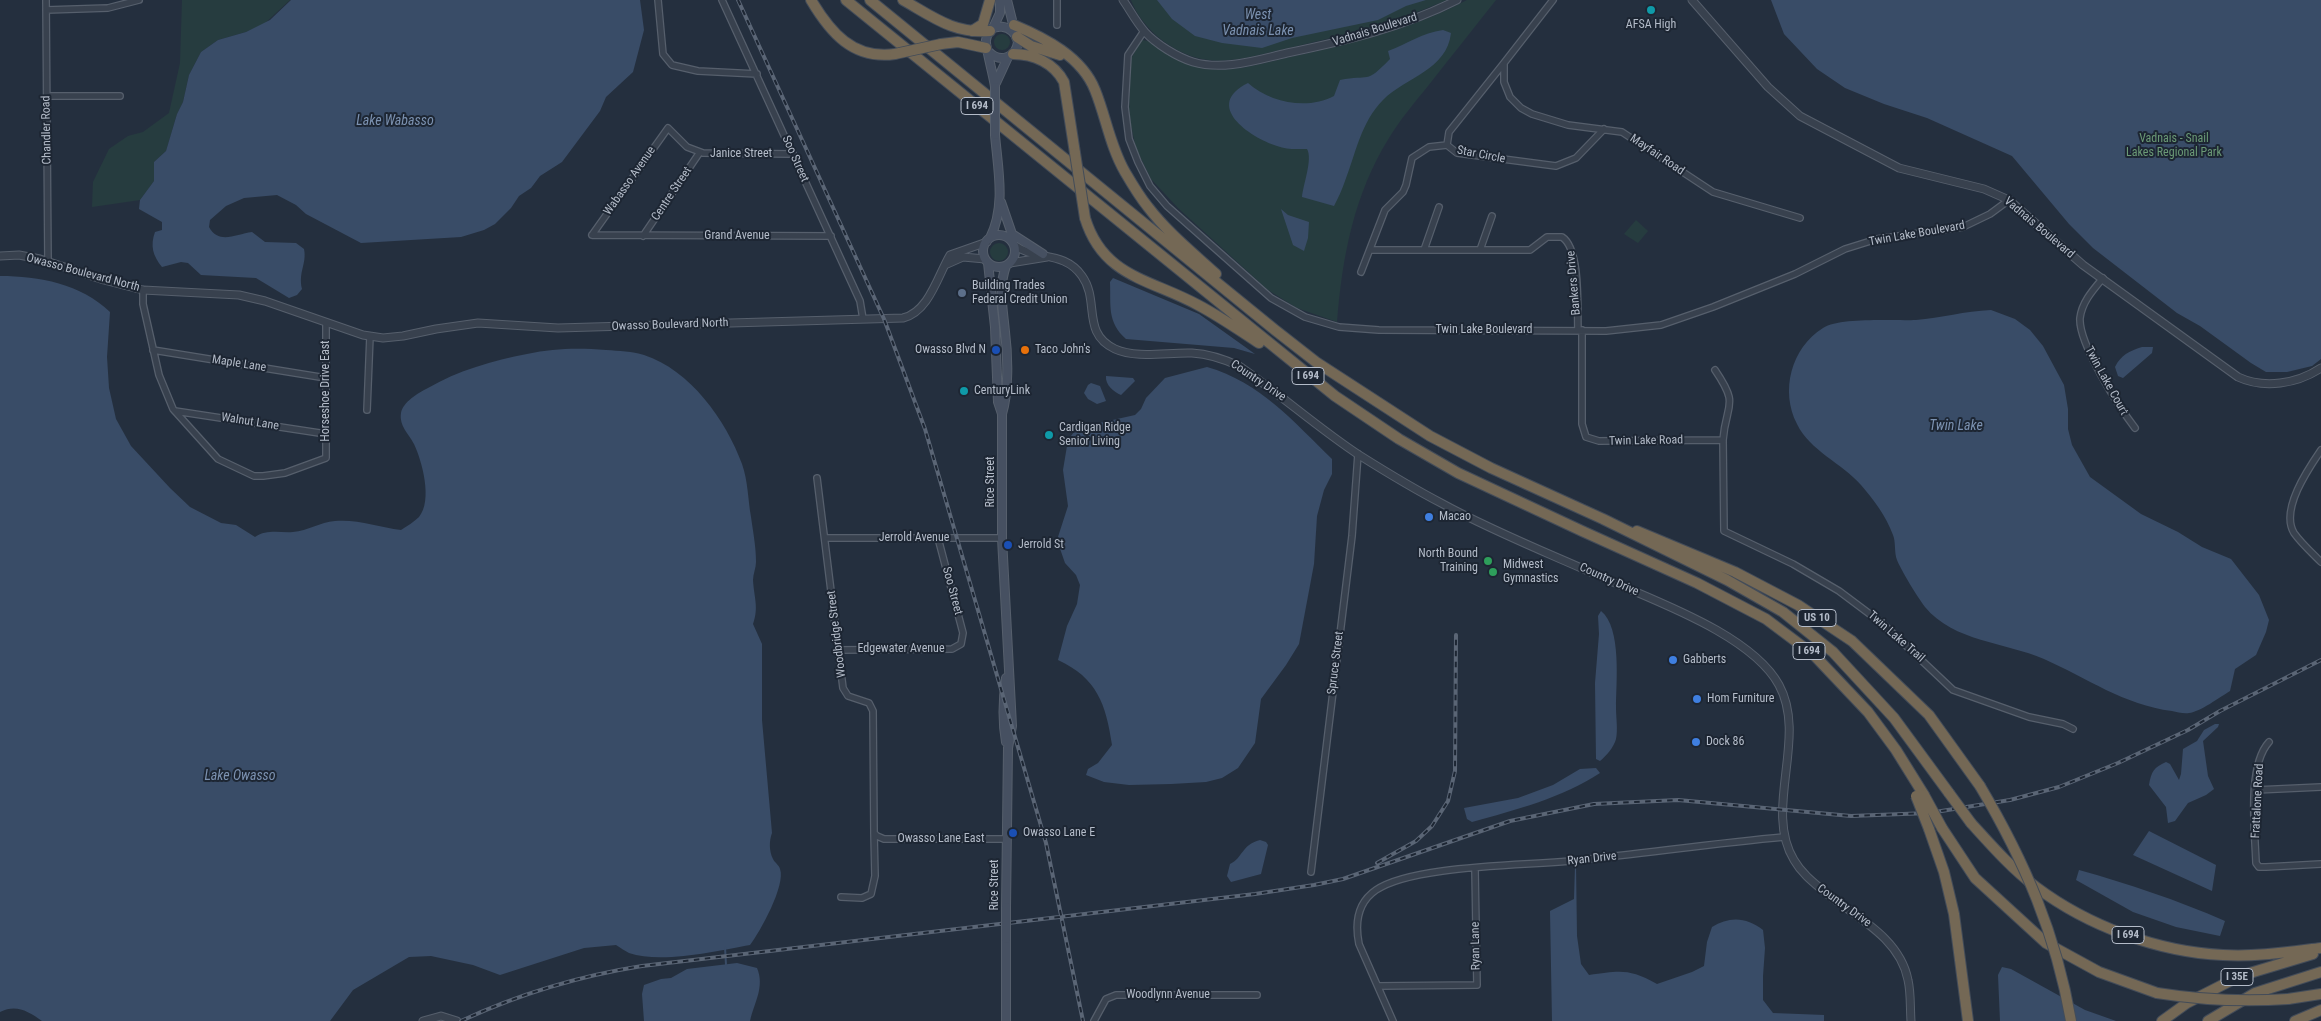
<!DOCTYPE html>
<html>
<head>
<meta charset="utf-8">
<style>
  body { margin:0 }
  canvas { display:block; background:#242f3e }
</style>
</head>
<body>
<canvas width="2321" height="1021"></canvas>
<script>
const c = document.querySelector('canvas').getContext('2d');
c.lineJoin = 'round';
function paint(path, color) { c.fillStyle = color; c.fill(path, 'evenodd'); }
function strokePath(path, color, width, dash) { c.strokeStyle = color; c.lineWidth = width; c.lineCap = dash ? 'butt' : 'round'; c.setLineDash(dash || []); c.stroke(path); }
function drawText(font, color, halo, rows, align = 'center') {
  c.font = font + ' "Roboto Condensed",sans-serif'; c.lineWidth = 4; c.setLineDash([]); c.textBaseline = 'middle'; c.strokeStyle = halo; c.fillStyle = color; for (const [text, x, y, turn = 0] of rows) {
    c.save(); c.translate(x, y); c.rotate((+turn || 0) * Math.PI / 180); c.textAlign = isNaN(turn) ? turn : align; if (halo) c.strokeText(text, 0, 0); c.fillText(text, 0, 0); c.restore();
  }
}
const green = new Path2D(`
  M182,0H290L264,24L246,32L218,40L201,52L189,75L183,102L177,114L166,151L154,162V181L140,200L92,207L93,182L109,149L128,136L143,132L169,113L180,63Z
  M1131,0H1447C1394,23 1337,37 1280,50C1257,55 1232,63 1209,60C1177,57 1142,30 1131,0Z
  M1467,0H1496C1473,29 1450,58 1428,86C1414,103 1400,120 1389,138C1354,194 1342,257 1337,322L1297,308L1268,290L1178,208L1151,179L1136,148L1129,117L1130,60L1142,40L1148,41C1168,54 1186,67 1210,69C1234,72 1259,64 1282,59C1344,45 1410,31 1467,0Z
  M994 42a8 8 0 1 1 16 0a8 8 0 1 1-16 0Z
  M1636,220L1648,231L1638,243L1624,234Z
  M990 252a9 9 0 1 1 18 0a9 9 0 1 1-18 0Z`);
const water = new Path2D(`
  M291,0H640L644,30L633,72L606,97L600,111L562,162L540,176L531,188L519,196L511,208L495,224L484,230L461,237L361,243L306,214L296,205L277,195L244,198L226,206L210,220L209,227C219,245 236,234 252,232L265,242L296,243L304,249C307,264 298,272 302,289L297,295L289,298L256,278L201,275L188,263L181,262L162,267C153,256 150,246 155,232L162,230V222L139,209L140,200L154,181V162L166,151L177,114L183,102L189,75L201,52L218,40L246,32L270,20Z
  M1157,0H1426L1406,6L1378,20L1292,38L1262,48L1222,43L1195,36L1172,19Z
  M1771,0H2321V359L2312,366L2287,372H2266L2251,363L2200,326L2177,313L2093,248L2069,224L2012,156L1927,118L1884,104L1845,88L1817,69L1784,34Z
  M1443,30L1451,33C1447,70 1406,77 1383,100C1361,122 1356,153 1345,181C1342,190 1338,198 1334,206L1302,197C1303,185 1313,159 1307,149C1296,149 1287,150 1277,146C1249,137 1203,105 1248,83C1270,103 1308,110 1334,96L1340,80C1370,74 1365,85 1390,59L1388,51C1407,44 1422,33 1443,30Z
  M1281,209L1288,215L1309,222L1308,238L1304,251L1293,245Z
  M0,276C39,276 81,284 110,312L107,357L109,388L116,419L131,446L170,488L190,507L221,523L236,525L255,537C267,529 280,533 293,532C308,531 320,522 335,521C357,519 379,527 401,530C407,526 414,522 419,517C433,500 422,461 414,444C409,434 399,426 401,413C403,402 418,393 428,388C457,371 494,360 527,354C555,348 579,348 606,350C619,351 632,351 644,355C690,370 726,420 742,464C748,481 748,500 751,517C753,532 756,546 756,562C756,568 753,574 753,580C754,598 759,607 753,624L762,644V720L772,833C769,841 769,851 773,859C775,863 779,865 780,869C786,885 760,932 750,945C717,951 661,964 629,953C625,951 621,948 616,945L584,948L500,975L473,965L431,956L409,957L353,990L330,1021H42C28,1011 16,1004 0,1012Z
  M1113,278L1199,314L1255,354L1234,348L1126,339C1107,322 1111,306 1110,282Z
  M1991,310L2015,319L2030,330L2043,346L2064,385L2068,409V429L2072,445L2090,477L2141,514L2178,532L2202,547L2231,559L2259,595L2269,620L2266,632L2256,655L2235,669L2230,691C2220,697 2200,712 2189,713C2184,714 2177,712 2172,711C2124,705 2087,678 2044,659C2005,642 1954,642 1925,607C1917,596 1902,572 1897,560C1894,552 1896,542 1893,535C1886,516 1874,500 1861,485C1842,463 1810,451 1797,424C1780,391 1791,348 1823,328C1841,317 1893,321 1916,320C1941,318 1965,311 1991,310Z
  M2142,347H2153L2152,353L2123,378L2118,376L2115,367C2121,355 2129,351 2142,347Z
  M1207,367C1260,382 1294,422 1332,459V474L1324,490L1317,516L1314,564L1299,644L1286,665L1261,699L1255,743L1238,768L1222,778L1206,782L1171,784L1129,785L1104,782L1086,775L1088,769L1098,763L1112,745C1106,704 1097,678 1058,660L1067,626L1077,604L1080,585L1076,575L1065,563L1057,540L1068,506L1063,470L1068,440L1077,428L1135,415L1141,409L1146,398L1165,378Z
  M1106,376L1133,378L1135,381L1121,395C1114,392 1105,385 1106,376Z
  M1091,383L1100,386L1106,401L1097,404L1088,399L1084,393L1088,385Z
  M1601,611C1622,628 1616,683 1616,708C1616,717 1618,730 1616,739C1614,747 1606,756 1600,761L1596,759L1595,683L1599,634L1598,616Z
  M2215,724H2219L2218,727L2203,741L2208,776L2214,789L2206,795L2188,803L2175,821L2168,823L2166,807L2149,785C2151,772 2154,767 2166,762L2170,764L2179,780L2181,774L2183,749L2197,741L2204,730Z
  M1596,768L1600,773C1562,798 1515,810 1472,822L1467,819L1464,808L1518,798L1553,785L1580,769Z
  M2149,831L2216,865L2212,891L2133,855Z
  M1260,840L1266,842L1268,845L1261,874L1231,882L1227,876L1230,864C1243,858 1241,845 1260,840Z
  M1576,865L1577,936L1581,964L1589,975C1620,971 1628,968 1657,984L1692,972L1704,966L1707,942L1712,927C1729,916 1747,917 1763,930L1765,948L1763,976V1000L1773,1013L1824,1015V1021H1552L1550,911L1574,899L1575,866Z
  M2079,870C2129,884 2177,900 2225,921L2220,936L2176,927L2133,912L2076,880Z
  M737,963L757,968C765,987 754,1003 750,1021H644L642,994L644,985L661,979L671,978L687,969Z
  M2002,967L2011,969L2085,1010L2116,1021H2000L1998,975Z`);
const stream = new Path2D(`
  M725,947L726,965`);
const minor = new Path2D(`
  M46,0L48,261
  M658,0L663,54L672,65L698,71L757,74
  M722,0L860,301L863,319
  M1057,0V25
  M1553,0L1504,63V82L1510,97L1521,108L1532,114L1568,125L1622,132L1713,192L1800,218
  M46,10L108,8L139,0
  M1144,31L1128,55L1125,107L1129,139L1138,162L1150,186L1167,206L1271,298L1305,317L1339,327L1379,330L1606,331L1661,325L1713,307L1795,274L1845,249L1877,239L1963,227L1990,214L2009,200
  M1504,63L1449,132L1447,145L1457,153L1556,166L1576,158L1604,129
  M47,96H120
  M592,235L668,128L687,147L703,153L793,154
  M592,235L831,236
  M643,236L700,152
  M1370,250H1530L1547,237H1562C1581,249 1577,309 1578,330
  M1424,250L1439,207
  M1480,250L1492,216
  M1361,272L1385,210L1403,192L1406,185L1412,158L1429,147L1447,145
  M2103,278C2093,290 2082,302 2080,318C2078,343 2119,407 2135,428
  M143,290V304L159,375L173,409L218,459L254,476H263L285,473L326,458V323
  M1582,330V424L1586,437L1599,441L1723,440L1724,531L1793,564L1839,591L1883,624L1953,690L2029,717L2063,724L2073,729
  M153,350L326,378
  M1715,370C1740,407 1726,402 1723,440
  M367,410L370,336
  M175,411L326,434
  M2321,450C2308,469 2280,510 2294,533C2301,543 2312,553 2321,562
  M817,478L843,688L848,696L869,703L873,711L874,833L877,836L884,839H1006
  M825,538H1002
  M839,650L952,649L961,644L963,633L938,538
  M2269,742C2247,766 2255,831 2256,863L2259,867H2266L2321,864
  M2256,790L2321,787
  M1311,872L1352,536L1358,454
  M841,897L862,898L871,894L875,876L874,833
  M1378,986L1477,985L1475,869
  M1094,1021L1106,999L1116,995H1257
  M1393,1021L1359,944C1355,924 1357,903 1376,890C1414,864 1531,866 1581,860C1649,853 1716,843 1784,837`);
const tertiary = new Path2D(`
  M1123,0C1130,10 1136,22 1145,32C1156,44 1177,57 1193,62C1224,71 1256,60 1287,53C1345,41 1404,27 1457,0
  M1692,0L1768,87L1800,116L1899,168L1984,189L2009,200L2083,265L2238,377C2264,389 2297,384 2321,368
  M1014,245C1035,261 1064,250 1082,276C1100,301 1081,333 1115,349C1137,359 1168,352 1192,353C1209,354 1224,359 1239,366C1280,394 1318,428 1359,455C1386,472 1414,489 1443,504C1498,534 1558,557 1615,583C1663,604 1753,637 1779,685C1808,738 1763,809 1794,860C1802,874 1814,883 1826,893C1856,917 1900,938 1908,980C1911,993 1910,1007 1911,1021
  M0,256L19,255L40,259L104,280L143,290L239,295L265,301L363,335L383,338L403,336L436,329L478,323L558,328L903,318C929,312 938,275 950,255L987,242
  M1010,263L1047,257
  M945,265L963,257L985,259
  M423,1021L441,1016L457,1021`);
const secondary = new Path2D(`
  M1007,0L1014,28
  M993,28L1000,13V0
  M989,52C1000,63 1016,58 1018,42C1015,24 989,20 986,40C985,46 994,77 995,87
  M996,83L1008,57
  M1001,202L1012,234V241
  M1012,234L1043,254
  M983 251a16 16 0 1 1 32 0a16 16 0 1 1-32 0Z
  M990,238C1006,206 998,170 995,135
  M988,263L995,327L998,402L1002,414
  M1006,678C1003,700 1002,720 1006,742
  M1006,907L1008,748L1012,726L1002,538V414C1009,391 1008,355 1005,332C1003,309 998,288 1006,266
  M1006,939V1021`);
const motorway = new Path2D(`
  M811,0C830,32 853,60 895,54
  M846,0L1335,396L1399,439L1458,473L1582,531L1697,583L1766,619L1814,655L1868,712L1896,750L1924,795
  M870,0L1275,330L1316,362L1430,436L1491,468L1603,519L1727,580L1783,612L1833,652L1894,718L1949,793
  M903,0C933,17 954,34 990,31
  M1014,25C1045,38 1082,57 1095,90C1106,117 1110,146 1125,172C1132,184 1139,196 1148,207C1167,232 1193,253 1216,274
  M972,31L983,24L990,0
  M1017,37L1031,46L1060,55
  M941,44L958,42L986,48
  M1013,54C1034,54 1054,63 1064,82L1075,153
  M1085,218C1103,277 1150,279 1198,305C1219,316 1239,330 1259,343
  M1637,531L1735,572L1798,605L1852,641L1929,715L1980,786
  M1971,823C1991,845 2012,869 2036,887C2088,926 2158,952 2223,955C2255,957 2288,952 2321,948
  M1942,828L1975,878L2046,943L2099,972L2157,993
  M1929,829L1944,872L1954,914L1968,1021
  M2288,999L2321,994
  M2162,1021L2187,1003L2240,976L2313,954
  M2208,1021L2255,993L2321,972
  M2295,1021L2321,1010`);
const rail = new Path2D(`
  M738,0L884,319L925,429L1046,843L1083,1021
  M1377,863L1416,841L1432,826L1448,801L1455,771L1456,635
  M461,1021C519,994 579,976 642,966L1255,894L1314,885L1343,879L1510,821L1594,804L1678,800L1851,816L1929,813L2010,800L2059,787L2118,763L2188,730L2220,711L2321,660`);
const secondaryBridge = new Path2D(`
  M995,135V87
  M1006,907V939`);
const motorwayBridge = new Path2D(`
  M895,54L941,44
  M1075,153L1085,218
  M1980,786C2025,862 2056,934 2071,1021
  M1949,793L1971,823
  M1924,795L1942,828
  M1916,796L1929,829
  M2157,993C2201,1000 2243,1002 2288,999`);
const markers = [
  [1651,10,5,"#0f9aa8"],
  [962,293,5,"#5c6f8a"],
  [996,350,5,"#1a4fb4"],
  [1025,350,5,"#e8710a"],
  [964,391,5,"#0f9aa8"],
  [1049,435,5,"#0f9aa8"],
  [1429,517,5,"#3f7fe0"],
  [1008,545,5,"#1a4fb4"],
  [1488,561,5,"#2e9e5b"],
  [1493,572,5,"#2e9e5b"],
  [1673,660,5,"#3f7fe0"],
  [1697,699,5,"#3f7fe0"],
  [1696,742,5,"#3f7fe0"],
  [1013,833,5,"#1a4fb4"]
];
const shields = [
  [977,106,32],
  [1308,376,32],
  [1817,618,38],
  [1809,651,32],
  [2128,935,32],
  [2237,977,32]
];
const shieldNames = [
  ["I 694",977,106],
  ["I 694",1308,376],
  ["US 10",1817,618],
  ["I 694",1809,651],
  ["I 694",2128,935],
  ["I 35E",2237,977]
];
const poiNames = [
  ["AFSA High",1651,25,"center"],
  ["Building Trades",972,286],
  ["Federal Credit Union",972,300],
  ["Owasso Blvd N",986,350,"right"],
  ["Taco John's",1035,350],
  ["CenturyLink",974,391],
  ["Cardigan Ridge",1059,428],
  ["Senior Living",1059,442],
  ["Macao",1439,517],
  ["Jerrold St",1018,545],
  ["North Bound",1478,554,"right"],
  ["Training",1478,568,"right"],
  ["Midwest",1503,565],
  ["Gymnastics",1503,579],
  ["Gabberts",1683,660],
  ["Hom Furniture",1707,699],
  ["Dock 86",1706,742],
  ["Owasso Lane E",1023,833]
];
const streetNames = [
  ["Vadnais Boulevard",1375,30,-17],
  ["Chandler Road",47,130,-91],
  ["Janice Street",741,154],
  ["Star Circle",1481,155,11],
  ["Mayfair Road",1657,155,34],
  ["Soo Street",795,159,66],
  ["Wabasso Avenue",630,181,-55],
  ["Centre Street",672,194,-56],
  ["Vadnais Boulevard",2039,228,40],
  ["Twin Lake Boulevard",1917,234,-10],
  ["Grand Avenue",737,236],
  ["Owasso Boulevard North",83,273,15],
  ["Bankers Drive",1574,283,-95],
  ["Owasso Boulevard North",670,325,-2],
  ["Twin Lake Boulevard",1484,330],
  ["Maple Lane",239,364,9],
  ["Country Drive",1258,381,34],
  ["Twin Lake Court",2106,381,61],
  ["Horseshoe Drive East",326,391,-90],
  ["Walnut Lane",250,422,9],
  ["Twin Lake Road",1646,441,-1],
  ["Rice Street",991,482,-90],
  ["Jerrold Avenue",914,538],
  ["Country Drive",1609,580,24],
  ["Soo Street",952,591,75],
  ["Woodbridge Street",837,634,-97],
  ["Twin Lake Trail",1896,637,41],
  ["Edgewater Avenue",901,649],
  ["Spruce Street",1336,663,-83],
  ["Frattalone Road",2258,801,-87],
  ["Owasso Lane East",941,839],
  ["Ryan Drive",1592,859,-6],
  ["Rice Street",995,885,-90],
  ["Country Drive",1844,906,36],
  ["Ryan Lane",1476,946,-91],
  ["Woodlynn Avenue",1168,995]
];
const parkNames = [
  ["Vadnais - Snail",2174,139],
  ["Lakes Regional Park",2174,153]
];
const waterNames = [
  ["West",1258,15],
  ["Vadnais Lake",1258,31],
  ["Lake Wabasso",395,121],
  ["Twin Lake",1956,426],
  ["Lake Owasso",240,776]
];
paint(green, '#263c3f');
paint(water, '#394c67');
strokePath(stream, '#394c67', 2);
strokePath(minor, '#565f6c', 8);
strokePath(tertiary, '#565f6c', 9);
strokePath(secondary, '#565f6c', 10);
strokePath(motorway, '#434c59', 12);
strokePath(minor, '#38414e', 5.5);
strokePath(tertiary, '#38414e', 7);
strokePath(secondary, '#465061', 8);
strokePath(motorway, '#746855', 10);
strokePath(rail, '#5a6575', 4);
strokePath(rail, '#1d2633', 2, [5.5]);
strokePath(secondaryBridge, '#565f6c', 10, []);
strokePath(motorwayBridge, '#434c59', 12, []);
strokePath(secondaryBridge, '#465061', 8);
strokePath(motorwayBridge, '#746855', 10);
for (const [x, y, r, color] of markers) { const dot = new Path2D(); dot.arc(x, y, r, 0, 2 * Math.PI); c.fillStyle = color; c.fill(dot); strokePath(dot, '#1d2633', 2); }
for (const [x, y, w] of shields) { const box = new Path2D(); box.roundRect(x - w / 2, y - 8.5, w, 17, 4); c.fillStyle = '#1d2633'; c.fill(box); strokePath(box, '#b4bcc9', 1); }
drawText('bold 11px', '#b4bcc9', null, shieldNames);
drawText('12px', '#b4bcc9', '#1d2633', poiNames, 'left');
drawText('12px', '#b4bcc9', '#1d2633', streetNames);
drawText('12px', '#6b9a76', '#1d2633', parkNames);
drawText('italic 14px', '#7c92b1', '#1d2633', waterNames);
</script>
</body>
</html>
